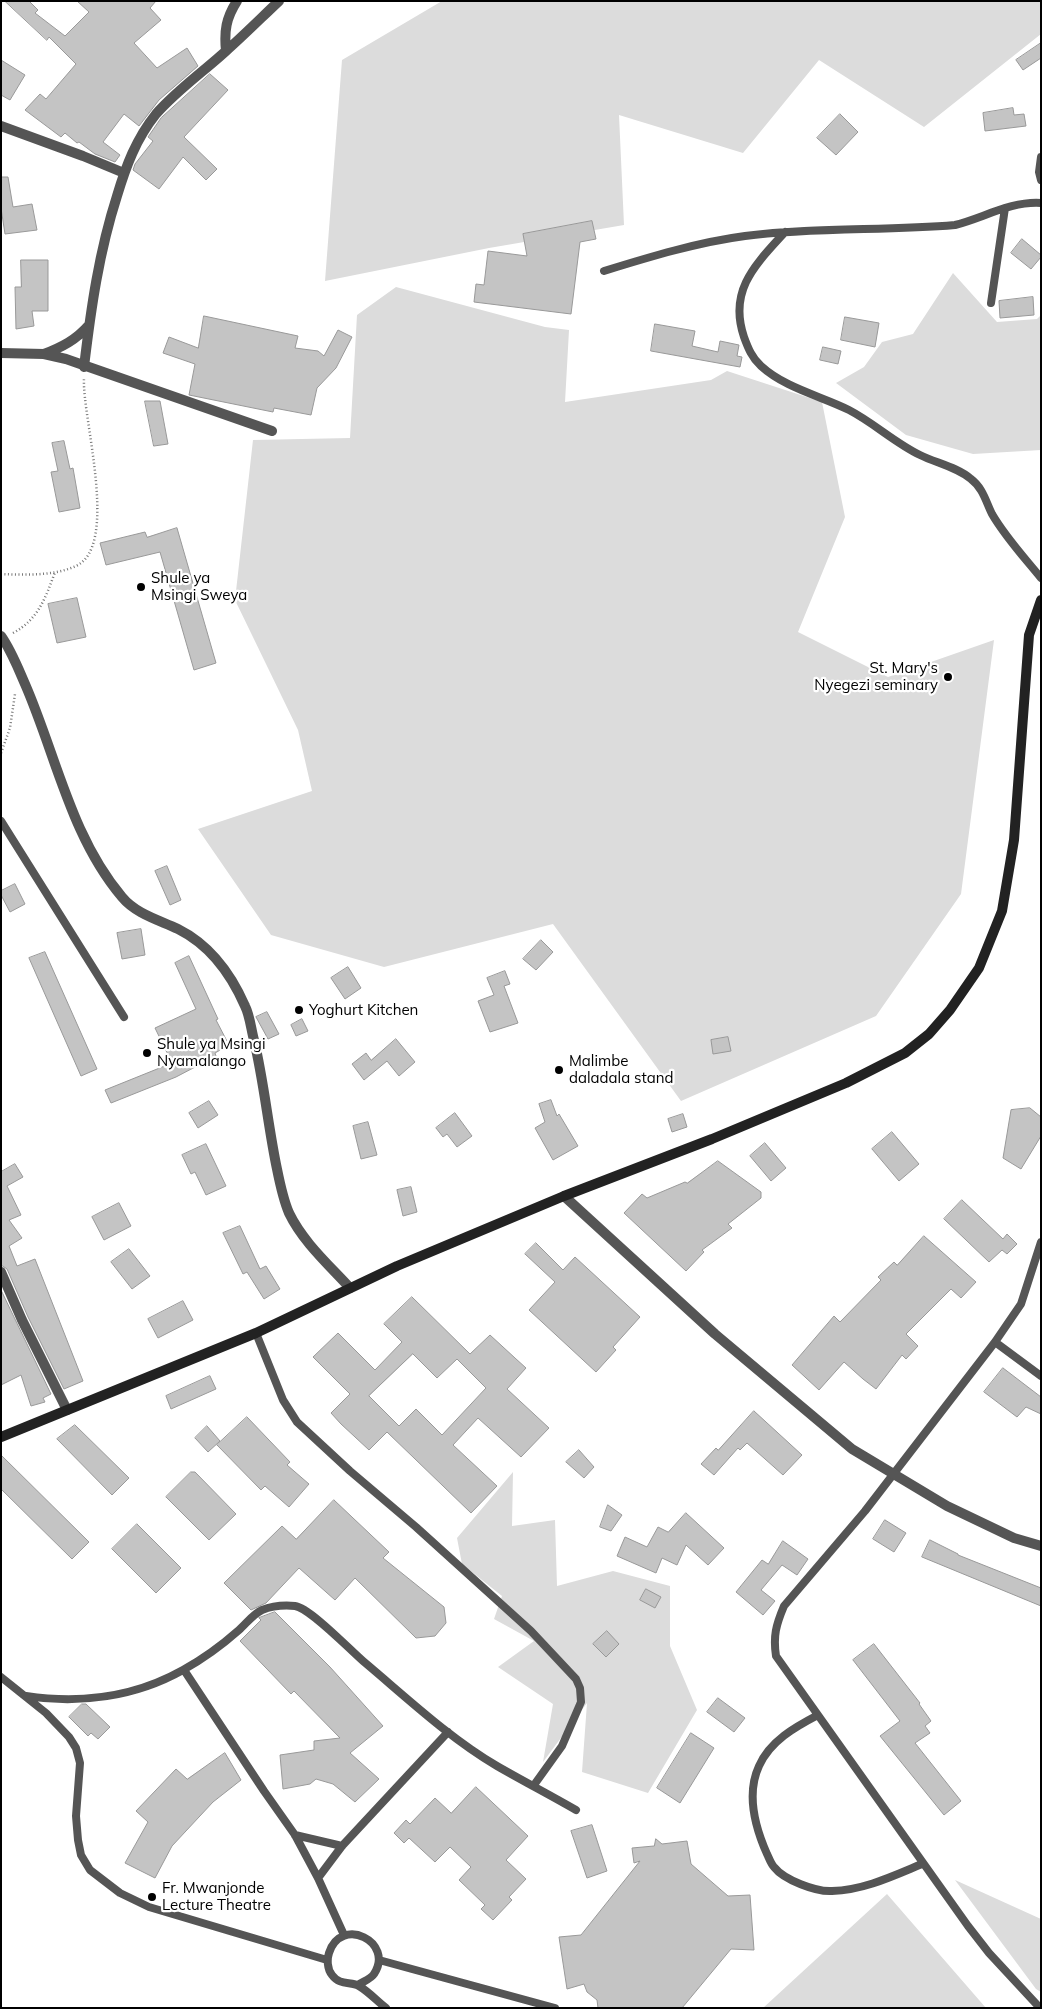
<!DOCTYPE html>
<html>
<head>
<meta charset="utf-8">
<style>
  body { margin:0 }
  #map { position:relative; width:1042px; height:2009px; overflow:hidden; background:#fff; font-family:Mulish,sans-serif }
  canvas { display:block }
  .frame { position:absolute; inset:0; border:2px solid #000; pointer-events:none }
</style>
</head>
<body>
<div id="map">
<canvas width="1042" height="2009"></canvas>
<div class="frame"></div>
</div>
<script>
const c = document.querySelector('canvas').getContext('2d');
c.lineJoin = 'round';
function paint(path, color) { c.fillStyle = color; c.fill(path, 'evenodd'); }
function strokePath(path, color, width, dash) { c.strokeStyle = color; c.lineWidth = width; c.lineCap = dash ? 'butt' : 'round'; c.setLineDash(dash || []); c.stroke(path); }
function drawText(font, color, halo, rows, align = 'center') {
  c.font = font + ' Mulish,sans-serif'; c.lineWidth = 4.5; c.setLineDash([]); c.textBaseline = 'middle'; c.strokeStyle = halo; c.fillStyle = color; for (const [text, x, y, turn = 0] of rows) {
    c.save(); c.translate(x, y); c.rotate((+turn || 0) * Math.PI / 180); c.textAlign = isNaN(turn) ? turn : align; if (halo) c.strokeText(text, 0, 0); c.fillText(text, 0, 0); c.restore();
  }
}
const green = new Path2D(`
  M442,1H1041V34L924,127L819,60L743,153L619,115L624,225L489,248L325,281L342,60Z
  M953,273L997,322L1037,319L1041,315V450L973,454L906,435L836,383L864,367L882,342L913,334Z
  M396,287L545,327L569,330L565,402L711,380L727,371L822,402L845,517L798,632L888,677L994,640L961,894L876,1016L681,1101L553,924L384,967L271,935L198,829L312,791L298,730L235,600L253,440L350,438L357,315Z
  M513,1472L512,1526L555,1520L557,1586L613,1571L670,1586V1646L697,1710L648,1793L582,1772L587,1703L543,1762L553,1704L498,1667L534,1641L494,1619L502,1596L462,1564L457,1538Z
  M955,1880L1041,1919V1992L1036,1989Z
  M887,1894L986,2008H763Z`);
const building = new Path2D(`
  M5,1H29L38,10L35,13L65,36L89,12L77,1H156L150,8L161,20L134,43L157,68L187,48L198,66L159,100L139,126L124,114L103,142L120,155L115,162L95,154L79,142L77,143L65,133L61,137L25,110L40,94L46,99L76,64L49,37L47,40Z
  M1041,43V58L1023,70L1016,60Z
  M1,60L25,75L10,100L1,95Z
  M210,74L228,90L184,137L217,169L206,180L183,157L159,189L133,170L135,164L153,141L148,137L161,118Z
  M1013,108L1014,115L1024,114L1026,126L985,131L983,113Z
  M840,114L858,132L836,155L817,138Z
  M1,177H8L13,207L32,204L37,230L5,234L1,208Z
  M592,221L596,239L580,242L571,314L474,302L476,284L484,285L488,251L527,256L523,234Z
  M1022,239L1041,255V257L1031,269L1011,253Z
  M21,260H48V311H32L34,326L16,329L15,287H21Z
  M1033,297L1034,315L1000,318L999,301Z
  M204,316L298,336L295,348L318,351L324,356L338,330L352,337L336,368L317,388L311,415L274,408L273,412L189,395L195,364L163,353L169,337L198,348Z
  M845,317L879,323L875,347L841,340Z
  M655,324L695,331L692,346L718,352L720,341L739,345L737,356L742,357L740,367L651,351Z
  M823,347L841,351L838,364L820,360Z
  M145,401H160L168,444L154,446Z
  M64,441L70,469L73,468L80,508L59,512L51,472L58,471L52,443Z
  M177,528L216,663L194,670L160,552L106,565L100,543L145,532L147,537Z
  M77,598L86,637L57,643L48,604Z
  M167,866L181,900L170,905L155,871Z
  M15,884L25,904L10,912L1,895V891Z
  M141,929L145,955L122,959L117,933Z
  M541,940L553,952L536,970L523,959Z
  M45,952L97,1069L81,1076L29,958Z
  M189,956L218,1019L216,1020L229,1045L215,1053L216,1056L176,1077L111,1103L105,1090L172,1063L155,1028L196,1009L175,963Z
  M348,967L361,988L345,999L331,978Z
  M505,971L510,984L504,986L518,1023L490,1032L478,1001L494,995L487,978Z
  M267,1012L279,1034L268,1039L256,1017Z
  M302,1019L308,1031L296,1036L291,1025Z
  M728,1037L731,1051L713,1054L711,1040Z
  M396,1039L415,1062L399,1076L387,1061L364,1080L352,1064L366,1053L371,1060Z
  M551,1100L557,1116L559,1114L578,1146L553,1160L535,1128L545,1122L539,1104Z
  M209,1101L218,1115L198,1128L189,1113Z
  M1030,1108L1041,1117V1136L1021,1169L1003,1158L1011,1110Z
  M455,1113L472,1136L457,1147L447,1134L443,1137L436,1128Z
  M683,1114L687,1127L672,1132L668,1119Z
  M368,1122L377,1155L361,1159L353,1126Z
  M892,1132L919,1164L899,1181L872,1149Z
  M765,1143L786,1168L771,1181L750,1156Z
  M206,1144L226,1186L206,1195L195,1172L191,1174L182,1155Z
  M718,1161L761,1192V1198L728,1224L732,1228L702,1250L704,1252L686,1271L624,1213L642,1194L647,1198L685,1182L687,1183Z
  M15,1164L23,1177L7,1186L21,1215L9,1220L22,1238L9,1246L17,1266L35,1259L83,1381L64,1389L28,1317L7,1269L1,1265V1172Z
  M411,1187L417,1212L403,1216L397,1190Z
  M962,1200L1003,1239L1007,1234L1017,1244L1007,1254L1002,1250L989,1262L944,1219Z
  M119,1203L131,1226L104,1240L92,1217Z
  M240,1226L260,1269L266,1266L280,1289L264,1299L247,1272L243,1274L223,1233Z
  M924,1236L976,1282L961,1298L951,1289L906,1334L918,1346L906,1359L902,1355L876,1389L863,1379L844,1362L819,1390L792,1365L834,1316L840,1322L881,1280L878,1277L894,1262L897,1265Z
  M536,1243L563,1270L575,1257L640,1317L613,1347L616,1350L596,1372L529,1310L555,1282L525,1254Z
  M129,1249L150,1276L132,1289L111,1262Z
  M1,1290L51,1394L43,1398L45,1402L31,1406L21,1375L1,1385Z
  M412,1297L470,1354L490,1335L515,1358L526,1368L507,1389L549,1428L521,1457L478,1418L453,1445L497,1486L471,1513L387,1432L369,1450L341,1424L331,1413L350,1394L313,1357L338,1333L375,1370L402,1342L384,1324ZM413,1354L437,1378L457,1359L486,1388L442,1435L416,1409L399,1426L369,1396Z
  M183,1301L193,1320L158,1338L148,1319Z
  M1003,1368L1041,1397V1414L1026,1407L1017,1417L984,1392Z
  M210,1376L216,1389L171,1409L166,1396Z
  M754,1411L802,1455L783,1475L747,1443L740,1450L738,1448L714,1475L701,1464L716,1448L718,1450Z
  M247,1417L290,1462L287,1465L309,1484L289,1507L265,1486L261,1490L217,1445Z
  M75,1425L129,1478L112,1495L57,1439Z
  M207,1426L220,1441L208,1452L195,1438Z
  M579,1450L594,1467L584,1478L566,1462Z
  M1,1455L89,1542L72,1559L1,1489Z
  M191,1472H195L236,1514L209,1540L166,1497Z
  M334,1500L389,1552L383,1558L444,1607L446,1623L435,1636L416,1638L355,1578L335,1600L299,1568L266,1603L251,1610L224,1583L282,1526L296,1539Z
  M608,1505L622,1515L611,1531L600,1527Z
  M686,1513L724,1548L708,1565L686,1545L677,1565L662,1558L656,1573L617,1556L625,1537L647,1547L658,1527L668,1532Z
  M885,1520L906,1533L894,1552L873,1539Z
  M137,1524L181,1568L156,1593L112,1549Z
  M930,1540L958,1554V1555L1041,1588V1606L922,1557Z
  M783,1541L808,1559L797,1575L782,1565L761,1590L775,1601L763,1615L736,1592L762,1560L768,1564Z
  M646,1589L661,1597L655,1608L640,1600Z
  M275,1612L330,1667L383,1726L350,1753L379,1779L355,1802L333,1784L316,1779L310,1784L283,1789L280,1755L314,1750V1741L340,1738L294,1691L291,1694L240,1641L261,1620L259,1618Z
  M607,1631L619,1644L606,1657L593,1644Z
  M874,1644L920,1703L919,1704L931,1721L925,1726L930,1733L915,1743L961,1801L944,1815L880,1736L900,1721L853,1660Z
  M718,1698L745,1718L734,1732L707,1712Z
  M82,1704H86L110,1727L98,1739L91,1733L88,1736L69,1717Z
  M691,1733L714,1748L680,1803L657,1788Z
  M225,1753L241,1780L213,1802L172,1846L155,1878L125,1863L148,1822L136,1811L176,1769L187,1779Z
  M476,1787L528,1836L506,1860L526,1879L509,1897L512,1900L493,1920L481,1909L485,1905L459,1880L471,1867L450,1847L435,1862L409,1838L404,1843L394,1833L406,1820L410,1824L435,1798L451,1813Z
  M592,1825L607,1871L587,1878L571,1831Z
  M656,1839L662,1844L687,1841L691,1864L728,1896L750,1895L754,1950L731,1949L682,2008H598L597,2000L587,1992L584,1984L567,1989L559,1937L581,1935L640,1861L634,1863L632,1848L654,1846Z`);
const path = new Path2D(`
  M1,574C26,575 54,576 76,566C120,546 82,417 84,379
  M13,633C38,620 46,597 55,572
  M1,753L10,728L15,694`);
const lane = new Path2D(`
  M1041,157L1039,172L1041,180
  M785,232C756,264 728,290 744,337C748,348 752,358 761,366C785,388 821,396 849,410C874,423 895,443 920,455C936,463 957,467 971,479C983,488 986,502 992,514C1006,538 1024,557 1041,578
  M604,271C649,257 699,242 745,236C815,227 885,231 955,225C983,218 1011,201 1041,203
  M991,303L1005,208
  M1,821L124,1017
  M256,1333L283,1400L297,1422L350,1471L416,1527L531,1631L576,1679L580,1688L581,1702L562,1746L534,1785
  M995,1342L1041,1376
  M184,1670L264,1791L295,1835L318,1878L344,1935
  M1,1677L46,1713L69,1737L76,1748L80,1763L76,1816L78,1840L81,1855L90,1870L120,1893L149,1907L327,1960
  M26,1696C80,1704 135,1697 183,1670C203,1659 222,1645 239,1630C246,1624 253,1614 262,1610C272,1606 284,1605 295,1606C310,1608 349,1649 363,1661C406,1697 448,1737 497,1766C523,1781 550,1795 576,1810
  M818,1715C795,1727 770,1741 759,1766C746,1794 755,1827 767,1854C769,1858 771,1864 774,1867C784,1880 816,1892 832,1891C864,1890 893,1876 922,1864
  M295,1835L342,1846
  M318,1878L342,1846L448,1732
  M379,1960L555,2008
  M358,1985C362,1982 371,1979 374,1974C395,1942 341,1915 329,1953C327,1959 327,1969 332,1975C340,1986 351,1981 359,1986C369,1992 377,2001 386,2008
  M1040,2008L989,1953L968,1926L776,1656C773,1636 776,1625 784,1606L865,1511L995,1342L1021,1304L1041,1242`);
const street = new Path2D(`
  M226,51C224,31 226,18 237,1
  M1,126L83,156L124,173
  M1,353L44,354L66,359L272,431
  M44,354C62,347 76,340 89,325
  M84,367C91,308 99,252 117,196C126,166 136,139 156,114C177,90 203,72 226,51C244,35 261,18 279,1
  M1,636C11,650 18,668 25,684C56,755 71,837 122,897C136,914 159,920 178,929C210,945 231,974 245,1006C250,1016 251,1029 254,1040C264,1082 268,1126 277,1169C280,1184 283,1199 289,1213C303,1242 329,1265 350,1288
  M564,1196L715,1334L852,1449L947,1506L1014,1538L1041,1546
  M1,1272L22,1320L67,1410`);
const secondary = new Path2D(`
  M1,1437L256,1333L397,1266L564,1196L712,1139L846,1083L905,1053L929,1034L950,1010L979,968L1002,911L1014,840L1029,635L1041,600`);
const markers = [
  [141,587,5,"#000"],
  [948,677,5,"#000"],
  [299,1010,5,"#000"],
  [147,1053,5,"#000"],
  [559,1070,5,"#000"],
  [152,1897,5,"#000"]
];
const poiNames = [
  ["Shule ya",151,578],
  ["Msingi Sweya",151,595],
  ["St. Mary's",938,668,"right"],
  ["Nyegezi seminary",938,685,"right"],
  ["Yoghurt Kitchen",309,1010],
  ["Shule ya Msingi",157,1044],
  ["Nyamalango",157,1061],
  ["Malimbe",569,1061],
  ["daladala stand",569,1078],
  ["Fr. Mwanjonde",162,1888],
  ["Lecture Theatre",162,1905]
];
paint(green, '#dcdcdc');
paint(building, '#c4c4c4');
strokePath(building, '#999', 1);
strokePath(path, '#777', 2.5, [1, 2.5]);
strokePath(lane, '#555', 8);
strokePath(street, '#555', 10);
strokePath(secondary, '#222', 10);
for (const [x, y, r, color] of markers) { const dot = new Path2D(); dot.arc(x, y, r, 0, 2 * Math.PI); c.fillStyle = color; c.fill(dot); strokePath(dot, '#fff', 2); }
drawText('15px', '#000', '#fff', poiNames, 'left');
</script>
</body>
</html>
